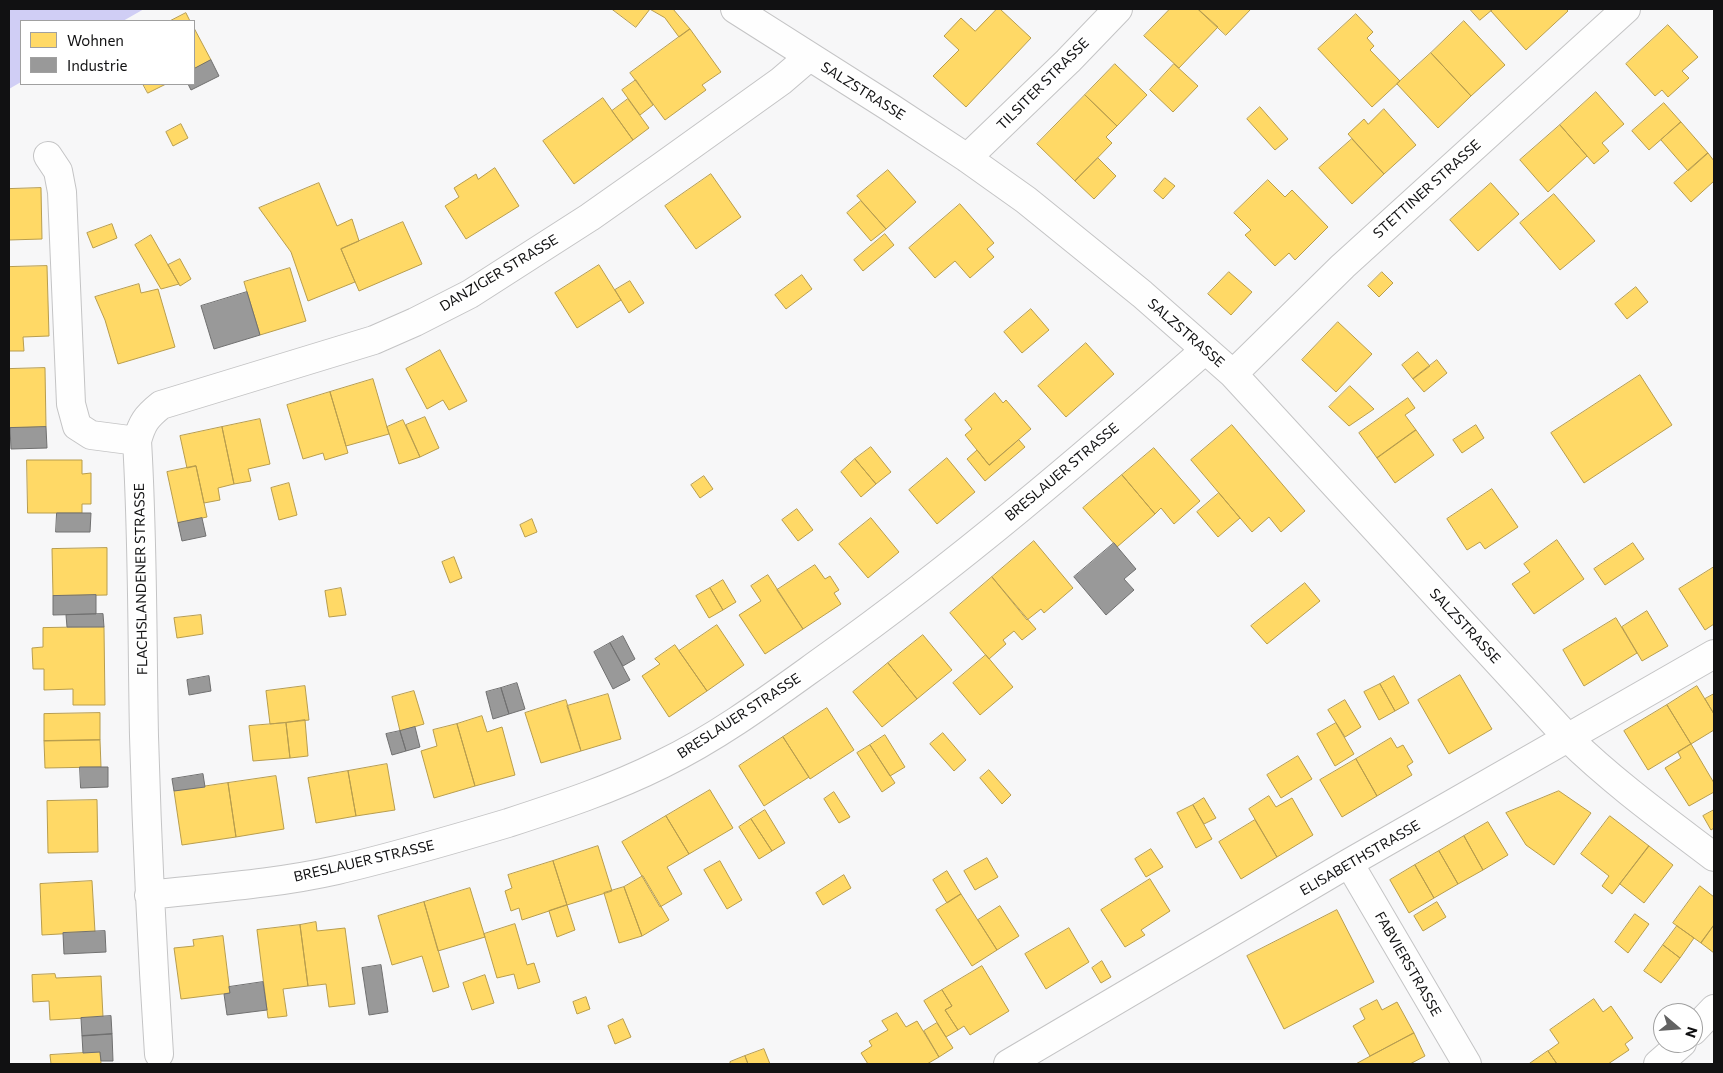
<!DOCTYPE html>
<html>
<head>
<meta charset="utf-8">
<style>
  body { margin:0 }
  #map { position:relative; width:1723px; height:1073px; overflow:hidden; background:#f7f7f8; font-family:Commissioner,sans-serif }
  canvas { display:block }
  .frame { position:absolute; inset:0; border:10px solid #111112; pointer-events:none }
  .legend { position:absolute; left:20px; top:20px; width:175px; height:65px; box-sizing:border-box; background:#fff; border:1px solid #a0a0a0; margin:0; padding:6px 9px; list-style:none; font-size:15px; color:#111112 }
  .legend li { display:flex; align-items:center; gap:10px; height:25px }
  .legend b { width:25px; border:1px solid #a0a0a0 }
  .north { position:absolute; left:1653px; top:1003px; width:50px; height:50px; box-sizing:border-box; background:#fff; border:1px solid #a0a0a0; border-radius:50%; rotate:108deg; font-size:14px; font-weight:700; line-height:20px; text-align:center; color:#111112 }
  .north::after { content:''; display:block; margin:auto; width:18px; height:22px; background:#626262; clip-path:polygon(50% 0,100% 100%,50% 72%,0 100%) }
</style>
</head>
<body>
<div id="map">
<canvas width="1723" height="1073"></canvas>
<div class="frame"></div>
<ul class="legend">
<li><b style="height:14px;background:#ffd966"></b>Wohnen</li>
<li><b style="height:14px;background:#999"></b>Industrie</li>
</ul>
<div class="north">N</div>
</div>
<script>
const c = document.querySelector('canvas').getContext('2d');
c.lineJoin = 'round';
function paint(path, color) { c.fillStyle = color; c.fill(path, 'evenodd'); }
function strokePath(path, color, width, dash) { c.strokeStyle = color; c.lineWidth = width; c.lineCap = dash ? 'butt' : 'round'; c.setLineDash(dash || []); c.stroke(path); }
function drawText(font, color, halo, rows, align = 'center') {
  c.font = font + ' Commissioner,sans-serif'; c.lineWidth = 5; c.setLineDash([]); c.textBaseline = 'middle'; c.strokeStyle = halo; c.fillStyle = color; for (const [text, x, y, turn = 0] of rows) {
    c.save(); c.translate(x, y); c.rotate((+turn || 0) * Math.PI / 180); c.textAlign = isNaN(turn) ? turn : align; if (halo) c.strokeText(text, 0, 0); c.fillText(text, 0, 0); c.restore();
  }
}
const forest = new Path2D(`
  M9,9H144L123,21H21V82L9,89Z`);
const homes = new Path2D(`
  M612,9H650L636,27Z
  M650,9H673L690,29L679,37L665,18Z
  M997,9H1000L1031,38L966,107L933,76L959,50L944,36L961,18L975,31Z
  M1170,9H1198L1218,27L1179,68L1144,36Z
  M1198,9H1251L1226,35Z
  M1470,9H1493L1480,20Z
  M1493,9H1566L1568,11L1526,50L1491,11Z
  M186,13L190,21H170Z
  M1356,14L1373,32L1367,38L1374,46L1370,50L1400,81L1372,107L1318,49Z
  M1464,21L1505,65L1471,96L1431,53Z
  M1668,25L1698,57L1682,71L1689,78L1668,97L1662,90L1655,96L1626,64Z
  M194,28L211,60L194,69Z
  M690,29L721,72L702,85L706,90L665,120L630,73Z
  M1431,53L1471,96L1438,128L1397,84Z
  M1115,64L1147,95L1117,126L1085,95Z
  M1174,64L1198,86L1173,112L1150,90Z
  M636,80L653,105L640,115L622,90Z
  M143,84H166L148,93Z
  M1596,92L1624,124L1602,143L1609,151L1594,164L1560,125Z
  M1085,95L1117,126L1106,137L1112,143L1075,181L1037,144Z
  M603,98L633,140L574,184L543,141Z
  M628,99L649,128L633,140L612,111Z
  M1664,103L1681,122L1649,150L1632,131Z
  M1260,107L1288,139L1275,150L1247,119Z
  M1384,109L1416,145L1384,174L1348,134L1364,119L1368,124Z
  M1681,122L1708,153L1688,171L1661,140Z
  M181,124L188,138L173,146L166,132Z
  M1560,125L1587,156L1548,192L1520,160Z
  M1352,139L1384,174L1352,204L1319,168Z
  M1708,153L1714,161V181L1691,202L1674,183Z
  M1098,158L1116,176L1094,199L1075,181Z
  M495,168L519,206L466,239L445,206L459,197L454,188L476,174L478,179Z
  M888,170L916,202L886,229L857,196Z
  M711,174L741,217L696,249L665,206Z
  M1165,178L1175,186L1163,199L1154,191Z
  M1268,180L1285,197L1292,190L1328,227L1295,260L1289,253L1275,266L1245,235L1251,230L1234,213Z
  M319,183L337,226L352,219L359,241L341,249L355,282L308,301L291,252L259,208Z
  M1491,183L1519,214L1478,251L1450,220Z
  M41,188L42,239L9,240V189Z
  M1554,194L1595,241L1560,270L1520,223Z
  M861,201L886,229L871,241L847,213Z
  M960,204L994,243L987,249L994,257L970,278L955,261L935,278L909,248Z
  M403,222L422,264L359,291L341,249Z
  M112,224L117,238L93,248L87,233Z
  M885,234L894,245L863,271L854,260Z
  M151,235L168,265L179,284L161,289L135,245Z
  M180,259L191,279L180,286L168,265Z
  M599,265L621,300L577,328L555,293Z
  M47,266L49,336L23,337L24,351H9V267Z
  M290,268L306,321L260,335L244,282Z
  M1229,272L1252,292L1231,315L1208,294Z
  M1382,272L1393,283L1379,297L1368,286Z
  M802,275L812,289L786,309L775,295Z
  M630,281L644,303L629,313L615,290Z
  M139,284L141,293L158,289L175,347L118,364L105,320L95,297Z
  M1636,287L1648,302L1627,319L1615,304Z
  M1031,309L1049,330L1022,353L1004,332Z
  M1338,322L1372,354L1336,392L1302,360Z
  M1086,343L1114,374L1066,417L1038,386Z
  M440,350L467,401L449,410L443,400L427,409L406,369Z
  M1418,352L1430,366L1413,379L1402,365Z
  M1437,360L1447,373L1424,392L1413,379Z
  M45,368L46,427L9,428V369Z
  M1640,375L1672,425L1584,483L1551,433Z
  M373,379L389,434L346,446L330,392Z
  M1350,386L1374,409L1349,426L1329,407Z
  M330,392L348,453L325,460L323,453L303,459L287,405Z
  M995,393L1003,403L1006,400L1031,429L989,465L965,435L972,429L965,420Z
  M1408,398L1415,408L1405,415L1416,430L1377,458L1359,433Z
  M425,417L439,448L420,457L406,425Z
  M260,419L270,464L248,469L251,481L234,484L222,427Z
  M403,420L420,457L399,464L387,427Z
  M1232,425L1305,511L1281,532L1269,517L1252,532L1191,460Z
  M1476,425L1484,438L1462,453L1453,440Z
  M222,427L234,484L218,488L220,500L204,503L196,466L187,468L180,436Z
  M1416,430L1434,455L1395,483L1377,458Z
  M1019,440L1025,447L985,481L967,459L977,450L989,465Z
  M871,447L891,472L876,484L855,459Z
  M1154,448L1200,501L1174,524L1161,508L1155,514L1122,475Z
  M947,458L975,492L937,524L909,490Z
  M855,459L876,484L861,497L841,472Z
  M27,460H82V474L91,473V504H82V513H28Z
  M196,466L207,517L178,523L167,472Z
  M1122,475L1155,514L1117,547L1083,508Z
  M704,476L713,489L700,498L691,485Z
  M289,483L297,515L279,520L271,488Z
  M1492,489L1518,527L1485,549L1480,542L1467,550L1447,519Z
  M1219,493L1240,518L1218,537L1197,512Z
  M797,509L813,530L798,541L782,520Z
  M871,518L899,552L868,578L839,544Z
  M532,519L537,532L525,537L520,525Z
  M1557,540L1584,579L1534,614L1512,584L1530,572L1524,564Z
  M1034,541L1073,588L1044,613L1041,609L1027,620L992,577Z
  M1633,543L1644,559L1605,585L1594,569Z
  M107,548V595L53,596L52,549Z
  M454,557L462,578L450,583L442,562Z
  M815,565L825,579L830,576L839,590L834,593L841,604L803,629L777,590Z
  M1714,567V624L1705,630L1679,589Z
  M768,575L803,629L765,654L739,615L761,601L751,586Z
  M992,577L1036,629L1022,640L1014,631L1003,640L1006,644L989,659L950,613Z
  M723,580L736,602L723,610L710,588Z
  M1305,583L1320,601L1267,644L1251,626Z
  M341,588L346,615L329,617L325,591Z
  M710,588L723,610L709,618L696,596Z
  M1647,611L1668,646L1642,661L1622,627Z
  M201,615L203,634L177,638L174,618Z
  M1616,618L1637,653L1584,686L1563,650Z
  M717,625L744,665L707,691L679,651Z
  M104,627L105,705H73V689L44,690V669H33L32,648L43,647V628Z
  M923,635L952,670L917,699L888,663Z
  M675,645L707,691L669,717L642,676L660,664L655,659Z
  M986,655L1013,687L980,715L953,683Z
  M888,663L917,699L882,727L853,692Z
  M1460,675L1492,729L1449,754L1418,700Z
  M1394,676L1409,703L1395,711L1380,684Z
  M1380,684L1395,711L1379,720L1364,692Z
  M305,686L309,720L270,724L266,691Z
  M1697,686L1714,714V730L1691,744L1667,705Z
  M414,691L424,724L400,731L392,697Z
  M608,694L621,739L581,751L567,706Z
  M1714,694V714L1705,699Z
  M566,700L581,751L541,763L525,713Z
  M1345,700L1361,727L1345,737L1328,710Z
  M1667,705L1691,744L1648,770L1624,731Z
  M827,708L854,750L810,779L783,737Z
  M100,713V740L44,741V714Z
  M482,716L487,732L502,727L515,775L475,786L457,724Z
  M305,720L308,756L290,758L286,723Z
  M286,723L290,758L253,761L249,726Z
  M1336,723L1354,754L1335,766L1317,734Z
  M457,724L475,786L434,798L421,751L437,746L433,730Z
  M943,733L966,760L954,771L930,744Z
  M885,735L905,767L890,776L870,745Z
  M783,737L809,777L764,806L739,766Z
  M1391,738L1397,748L1403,745L1413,762L1407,766L1412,775L1377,796L1356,759Z
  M100,740L101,767L45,768L44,741Z
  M1691,744L1714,783V792L1689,806L1665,768L1681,758L1678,752Z
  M870,745L895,783L882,792L857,753Z
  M1298,756L1312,779L1281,798L1267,775Z
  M1356,759L1377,796L1342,817L1320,780Z
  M387,764L395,810L356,816L348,771Z
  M989,770L1011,795L1002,804L980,778Z
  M348,771L356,816L316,823L308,778Z
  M276,776L284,829L236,837L228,783Z
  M228,783L236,837L182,845L174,791Z
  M710,790L733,828L689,854L666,816Z
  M1559,791L1591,813L1554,865L1526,845L1506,813Z
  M834,792L850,817L839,823L824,799Z
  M1269,796L1276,807L1292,798L1313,835L1277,857L1249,809Z
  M1204,798L1216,818L1204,824L1193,805Z
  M97,800L98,852L48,853L47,801Z
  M1193,805L1212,839L1196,848L1177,813Z
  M765,810L785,843L772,851L751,819Z
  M1714,810V828L1711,830L1703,816Z
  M666,816L689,854L667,867L682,894L660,907L622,842Z
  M1610,816L1649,846L1612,894L1602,886L1609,876L1581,854Z
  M751,819L772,851L759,859L739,827Z
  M1255,820L1277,857L1241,879L1219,842Z
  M1488,822L1508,855L1483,870L1464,836Z
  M1464,836L1483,870L1458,884L1439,851Z
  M598,846L612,891L567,905L553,861Z
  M1649,846L1673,865L1644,903L1620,884Z
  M1151,849L1163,867L1146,877L1135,859Z
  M1439,851L1458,884L1434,898L1415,865Z
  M987,858L998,877L975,890L964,871Z
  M553,861L567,905L522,920L519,908L511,911L505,891L512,888L508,875Z
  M720,861L742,900L727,909L704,870Z
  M1415,865L1434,898L1409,913L1390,880Z
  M947,871L961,894L947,903L933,880Z
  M844,875L851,888L823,905L816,893Z
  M643,876L669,920L642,936L624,887Z
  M1150,879L1170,911L1141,930L1145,935L1125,947L1101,910Z
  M92,881L95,932L42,935L40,884Z
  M1700,886L1714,897V925L1701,943L1673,923Z
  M624,887L642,936L619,943L604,893Z
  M470,888L485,937L438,951L424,902Z
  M961,894L997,950L972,966L936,910Z
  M424,902L449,987L433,992L422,956L392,965L378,916Z
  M1437,902L1446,917L1423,931L1414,916Z
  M567,905L575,930L557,937L549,911Z
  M1000,906L1019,936L997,950L978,920Z
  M1337,910L1374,982L1284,1029L1247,956Z
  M1635,914L1649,924L1628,953L1615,942Z
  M316,922L317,931L345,928L355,1004L329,1007L326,984L308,986L300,925Z
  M515,924L527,965L534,963L540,982L518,989L514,974L497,978L484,934Z
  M300,925L308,986L283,989L287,1016L268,1018L257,930Z
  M1714,925V953L1701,943Z
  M1677,926L1694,938L1680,958L1663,945Z
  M1069,928L1089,962L1046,989L1025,954Z
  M223,936L230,993L181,999L174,948L194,946L193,940Z
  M1663,945L1680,958L1661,983L1644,971Z
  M1102,961L1111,977L1101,983L1092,968Z
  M982,966L1009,1011L970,1035L964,1026L958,1030L945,1010L952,1006L942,990Z
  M55,974L56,978L101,976L103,1017L50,1020L49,1001L33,1002L32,975Z
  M485,975L494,1003L472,1010L463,983Z
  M942,990L952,1006L945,1010L958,1030L946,1037L924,1001Z
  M586,997L590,1009L577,1014L573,1002Z
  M1594,999L1603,1012L1611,1006L1633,1038L1625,1044L1629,1050L1608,1064H1557L1548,1051L1559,1043L1550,1030Z
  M1377,1000L1382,1010L1397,1002L1414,1033L1370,1056L1353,1026L1365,1019L1360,1009Z
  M897,1013L906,1027L917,1021L939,1057L927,1064H868L861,1053L872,1046L869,1041L888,1030L882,1021Z
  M623,1019L631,1037L615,1044L608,1026Z
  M937,1023L953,1048L939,1057L924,1031Z
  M1414,1033L1425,1056L1410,1064H1356Z
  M764,1049L770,1064H748L745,1056Z
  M1548,1051L1557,1064H1529Z
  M100,1052L101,1064H51L50,1055Z
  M745,1056L748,1064H730V1062Z`);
const industry = new Path2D(`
  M211,60L219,76L191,90L188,84H194V69Z
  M247,292L260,335L214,349L201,306Z
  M46,427L47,448L11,449L10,428Z
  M57,513H91L90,532H56Z
  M202,518L206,536L182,541L178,523Z
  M1114,543L1136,569L1124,579L1134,590L1106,615L1074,577Z
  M96,595V614L53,615V596Z
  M103,614L104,627H67L66,615Z
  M623,636L635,659L623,666L610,643Z
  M610,643L630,680L613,689L594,652Z
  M209,676L211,691L189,695L187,680Z
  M517,683L525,709L509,714L501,688Z
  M501,688L509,714L493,719L486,692Z
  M415,727L420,747L406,751L400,731Z
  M400,731L406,751L392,755L386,734Z
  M80,767H108V787L81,788Z
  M203,774L205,787L174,791L172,779Z
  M105,931L106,952L64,954L63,933Z
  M381,965L388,1012L369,1015L362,968Z
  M263,982L267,1010L227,1015L224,994L230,993L229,987Z
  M111,1016L112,1034L82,1036L81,1018Z
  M112,1034L113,1061H101L100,1052L83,1053L82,1036Z`);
const minor = new Path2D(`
  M735,9L891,108L967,158L1026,200L1142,294L1233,374L1568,738C1613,782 1664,819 1714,857
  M48,156L58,171L62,192L71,404L77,426L91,435L137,441
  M967,158L1068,61L1118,9
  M1233,374L1343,266L1626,9
  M1349,863L1467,1064
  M149,895C212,888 275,884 337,870C394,857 451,840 508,823C560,806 612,789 662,764C720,736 773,696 826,658C958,564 1083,457 1205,350
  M1693,1031L1714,1009
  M159,1054C152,948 147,842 144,736C142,637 143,539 137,441C142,423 146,417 161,405L374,340L415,322L470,294L590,217L661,167L781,81L809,57
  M1008,1064L1349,863L1714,654
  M1658,1064L1682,1043`);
const streetNames = [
  ["TILSITER STRASSE",1043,84,-45],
  ["SALZSTRASSE",863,91,32],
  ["STETTINER STRASSE",1427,189,-42],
  ["DANZIGER STRASSE",499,273,-31],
  ["SALZSTRASSE",1186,333,41],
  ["BRESLAUER STRASSE",1062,472,-40],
  ["FLACHSLANDENER STRASSE",141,579,-91],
  ["SALZSTRASSE",1465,626,47],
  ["BRESLAUER STRASSE",739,716,-33],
  ["ELISABETHSTRASSE",1360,858,-30],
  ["BRESLAUER STRASSE",364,861,-13],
  ["FABVIERSTRASSE",1408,964,60]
];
paint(forest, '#d0cef5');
paint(homes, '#ffd966');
strokePath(homes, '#b89d4d', 1);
paint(industry, '#999');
strokePath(industry, '#707070', 1);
strokePath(minor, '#c4c4c5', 30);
strokePath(minor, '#fefefe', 28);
drawText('14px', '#111112', '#fff', streetNames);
</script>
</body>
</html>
